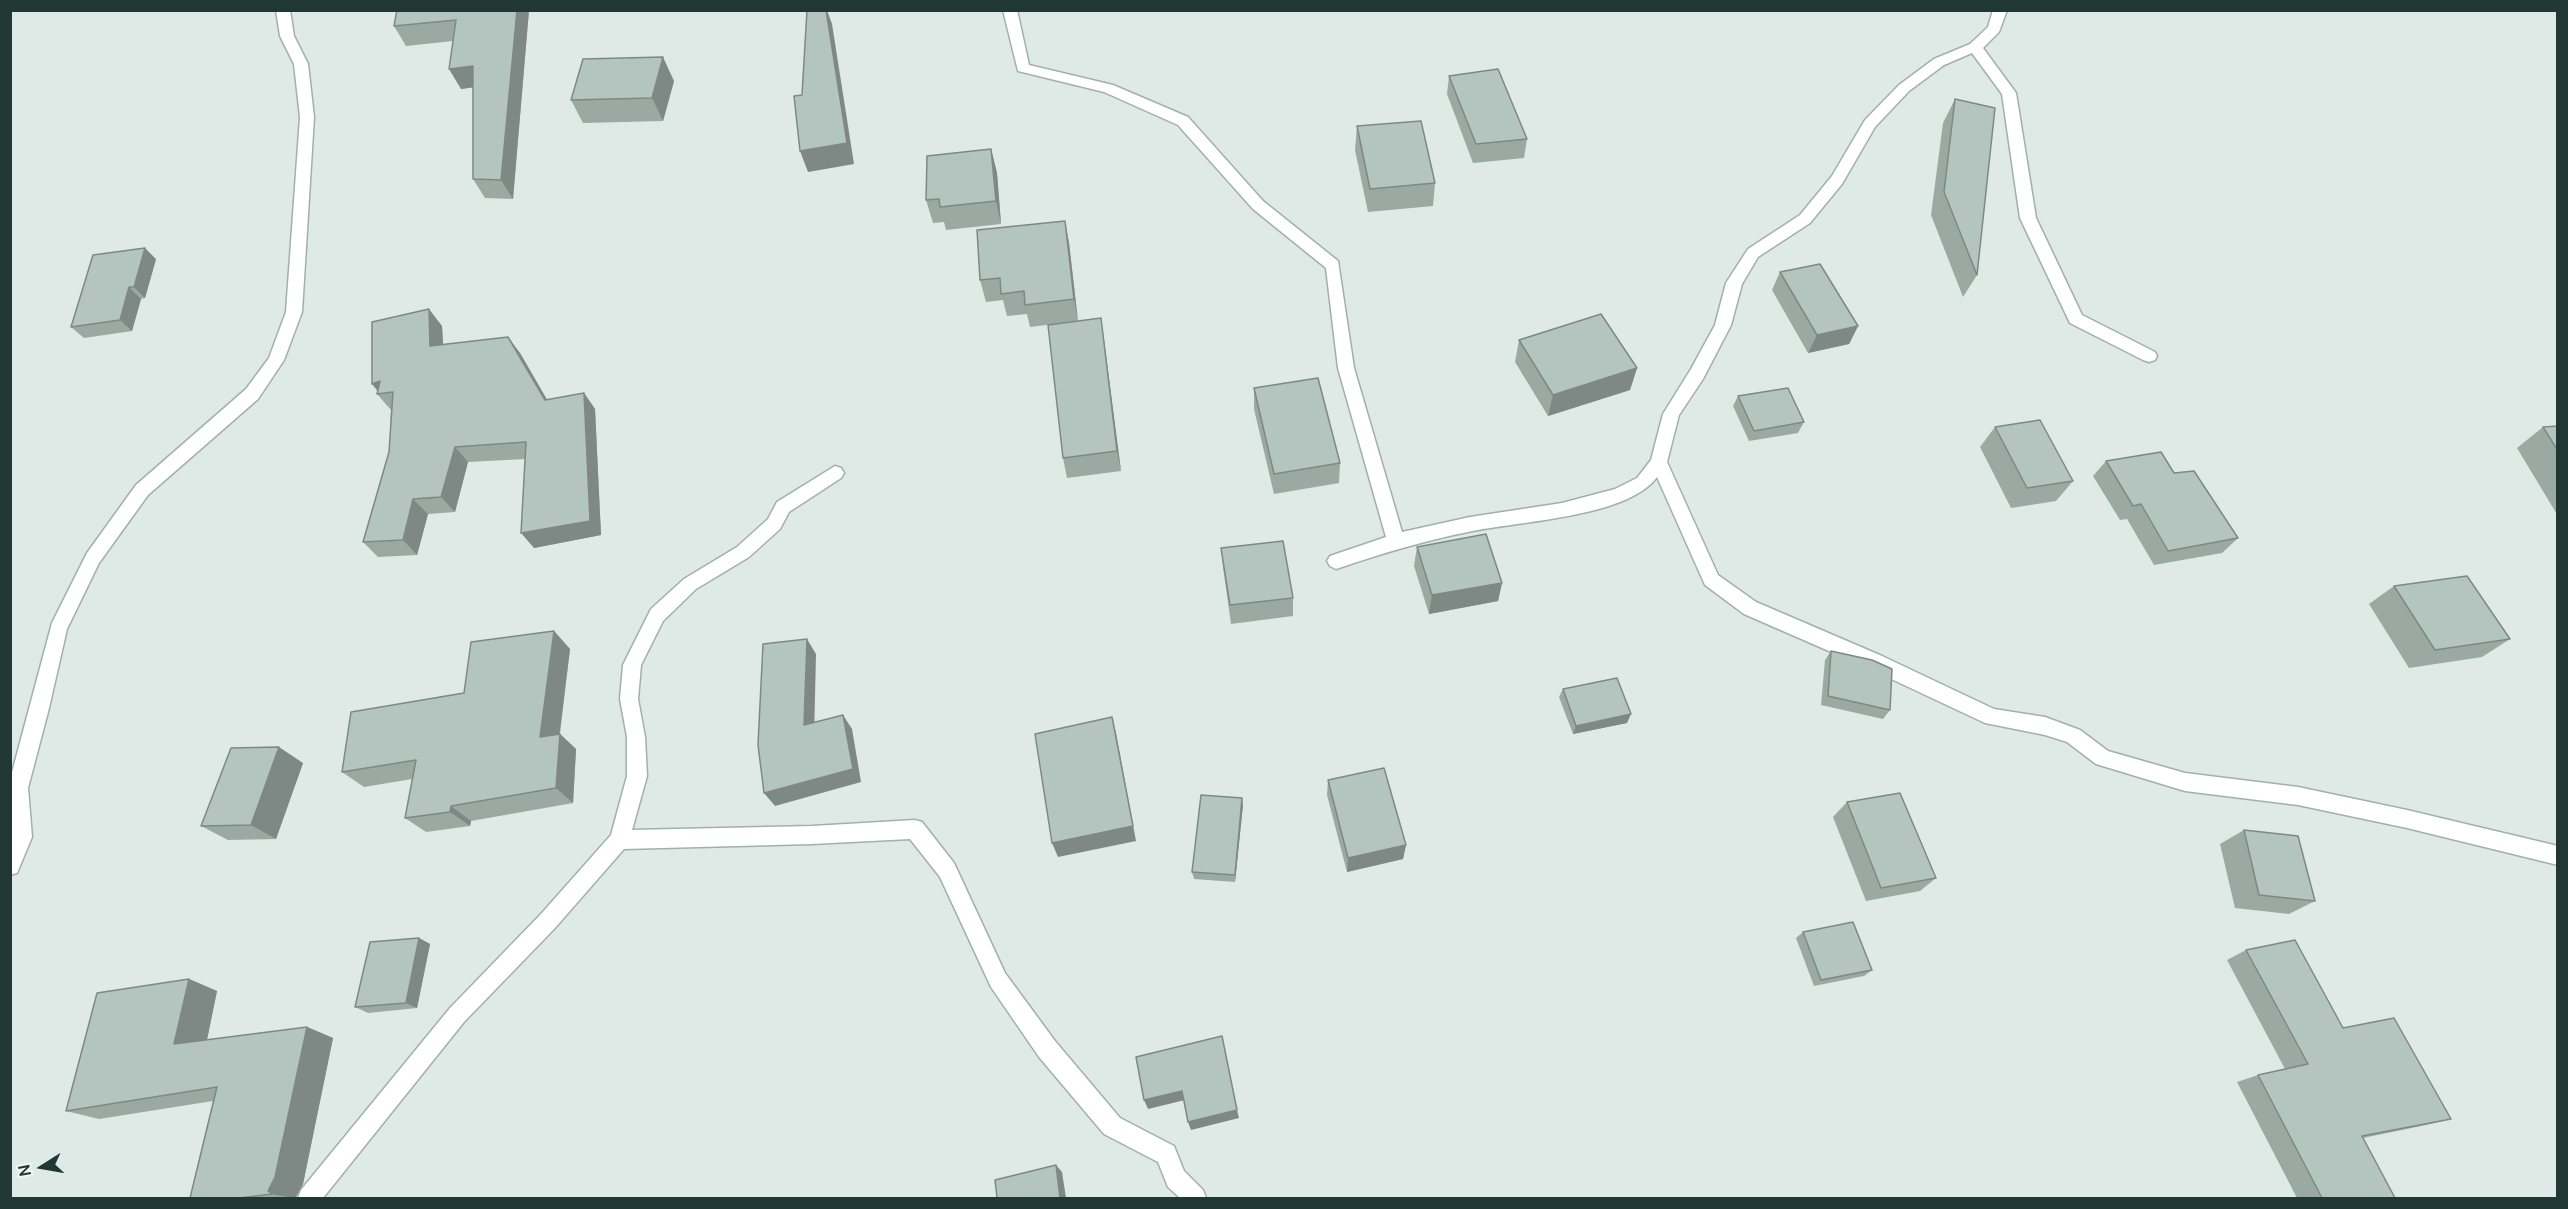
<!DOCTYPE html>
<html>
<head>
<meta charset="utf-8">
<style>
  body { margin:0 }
  #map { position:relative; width:2568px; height:1209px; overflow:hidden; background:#dfe9e5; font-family:Manrope,sans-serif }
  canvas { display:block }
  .frame { position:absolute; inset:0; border:12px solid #213832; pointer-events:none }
  .north { position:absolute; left:12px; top:1137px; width:60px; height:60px; -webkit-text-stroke:4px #eff6f3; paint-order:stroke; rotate:259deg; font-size:16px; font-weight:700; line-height:24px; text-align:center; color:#213832 }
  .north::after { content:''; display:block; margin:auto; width:21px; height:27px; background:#213832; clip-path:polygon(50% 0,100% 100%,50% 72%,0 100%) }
</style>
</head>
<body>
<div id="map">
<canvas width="2568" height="1209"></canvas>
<div class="frame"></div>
<div class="north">N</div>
</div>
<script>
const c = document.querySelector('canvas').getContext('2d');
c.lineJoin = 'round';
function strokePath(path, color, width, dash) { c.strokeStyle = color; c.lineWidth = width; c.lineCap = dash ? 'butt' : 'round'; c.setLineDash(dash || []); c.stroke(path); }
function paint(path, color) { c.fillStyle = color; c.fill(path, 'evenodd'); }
const minor = new Path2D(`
  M276,10H290L294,36L308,64L314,117L302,312L284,360L258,399L148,495L99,563L67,629L49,708L28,788L32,837L17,873L10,875V780L52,623L87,553L136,485L246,389L269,358L286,312L300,117L294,64L280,36Z
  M1003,10H1017L1029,65L1113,85L1188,117L1263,201L1338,261L1354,368L1402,532L1470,517L1562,503L1615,489L1637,478L1651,460L1663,414L1691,369L1715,325L1726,283L1748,249L1800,215L1832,176L1865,120L1899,85L1934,59L1970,44L1988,27L1993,10H2007L1999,32L1983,48L2016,93L2036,218L2082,315L2155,352L2157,356L2155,360L2149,362L2143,360L2070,323L2020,218L2002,94L1972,53L1944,65L1909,91L1875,127L1842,184L1810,223L1758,257L1742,284L1731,325L1703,379L1679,415L1667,462L1718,575L1756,602L1882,656L1994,709L2045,717L2080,730L2108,751L2185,773L2298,787L2407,810L2558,846V865L2407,828L2298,805L2185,791L2096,764L2067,742L2045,735L1985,723L1868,668L1744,614L1705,585L1657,477C1627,518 1517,521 1468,532C1423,541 1380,554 1336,569L1330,566L1327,561L1330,556L1386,537L1338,368L1326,268L1253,209L1178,125L1104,92L1018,71Z
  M835,466L841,468L844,473L841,478L789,512L780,529L749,557L696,589L663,621L641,665L638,699L645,737L647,776L632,830L812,826L915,820L922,822L954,863L1005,973L1055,1041L1120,1118L1174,1146L1184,1171L1203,1190L1206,1198H1180L1168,1187L1158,1162L1104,1134L1039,1057L991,987L940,877L910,839L812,844L624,849L555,928L464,1022L323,1198H298L301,1190L450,1008L541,914L611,835L627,776V737L620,699L623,665L651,609L684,579L737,547L768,519L777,502Z`);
const wall = new Path2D(`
  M529,10L513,199L485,198L473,179V87L461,89L453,41L406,46L394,26Z
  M1449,76L1527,139L1524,158L1473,163L1447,94Z
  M674,81L663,121L583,123L571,100Z
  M1955,99L1977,275L1963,297L1931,215L1943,123Z
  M1357,126L1435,183L1433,206L1368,212L1355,150Z
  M991,149L997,173L1001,224L946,230L944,222L933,223L926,200Z
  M1065,221L1069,243L1078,321L1030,327L1027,314L1007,316L1003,300L986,302L980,280Z
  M156,259L145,298L141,299L132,331L84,338L71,327Z
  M1780,272L1858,326L1849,344L1808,353L1772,290Z
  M1101,318L1121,471L1067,478L1063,458Z
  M442,326L443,344L520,353L547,400L584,393L595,409L601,535L534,548L525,459L468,462L455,512L428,514L417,555L378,557L363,542L389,452L391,410L377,394Z
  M1519,340L1637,368L1630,390L1548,416L1515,362Z
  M1254,388L1340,463L1339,483L1274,494L1254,409Z
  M1738,396L1804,422L1798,433L1749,441L1733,406Z
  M2558,426V516L2517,448L2543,427Z
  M1995,427L2073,481L2056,501L2011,508L1980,447Z
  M2106,461L2174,473L2238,538L2222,553L2154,565L2127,519L2120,520L2093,476Z
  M1417,547L1502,583L1498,601L1429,614L1414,566Z
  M1221,548L1293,598V616L1231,624L1223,567Z
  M2394,586L2510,639L2482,657L2409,668L2369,604Z
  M554,631L570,649L560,734L576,749L573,803L471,821L470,826L426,832L405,818L412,779L364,787L342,772L464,693Z
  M1831,651L1890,710L1883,719L1821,705L1825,660Z
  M1563,689L1627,723L1573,734L1559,697Z
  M303,763L276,839L228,840L201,826Z
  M1328,780L1406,845L1403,859L1347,872L1327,795Z
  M1847,802L1936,878L1920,891L1866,901L1833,817Z
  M1243,805L1235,882L1194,879L1192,872Z
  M2244,830L2315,901L2289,914L2235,908L2220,844Z
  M1803,932L1872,970L1864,976L1814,986L1796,938Z
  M419,938L430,944L417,1008L368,1013L355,1007Z
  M2246,950L2343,1028L2451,1119L2426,1125L2363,1138L2395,1198H2297L2237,1082L2258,1075L2285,1069L2227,960Z
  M189,979L217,991L207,1040L307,1027L333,1038L303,1184L296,1197L297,1198H190L213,1101L99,1119L66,1111Z`);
const shadedWall = new Path2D(`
  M517,10H529L513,199L501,180Z
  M826,10H827L832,24L854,164L808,172L800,151Z
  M663,57L674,81L663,121L652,98Z
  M473,66L484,86L461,89L449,69Z
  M991,149L997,173L1001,224L996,201Z
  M1065,221L1069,243L1078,321L1074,299Z
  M145,248L156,259L145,298L134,287Z
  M129,287L141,299L132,331L120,320Z
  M429,309L442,326L444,362L430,346Z
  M1101,318L1104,340L1121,471L1117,451Z
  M1858,326L1849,344L1808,353L1817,335Z
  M508,337L520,353L557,417L545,400Z
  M1637,368L1630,390L1548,416L1553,395Z
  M380,381V394L372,384Z
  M584,393L595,409L601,535L534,548L521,533Z
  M455,447L468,462L455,512L441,497Z
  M413,499L428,514L417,555L403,540Z
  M1502,583L1498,601L1429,614L1432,595Z
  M554,631L570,649L557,753L540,737Z
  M807,639L816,654L814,739L804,725Z
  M1631,714L1627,723L1573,734L1576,726Z
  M843,715L852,729L861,782L775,806L764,793Z
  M1112,717L1116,733L1136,841L1058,857L1052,843Z
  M560,734L576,749L573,803L556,788Z
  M279,747L303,763L276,839L251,825Z
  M1242,798L1243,805L1235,882V875Z
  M451,806L471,821L470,826L450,812Z
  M1406,845L1403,859L1347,872L1348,858Z
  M419,938L430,944L417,1008L406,1003Z
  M189,979L217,991L204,1054L174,1044Z
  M307,1027L333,1038L303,1184L296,1197L297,1198H292L272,1194L268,1191Z
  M1182,1091L1185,1100L1148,1109L1144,1100Z
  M1237,1110L1239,1118L1191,1130L1188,1122Z
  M1056,1165L1062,1172L1066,1198H1060Z`);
const building = new Path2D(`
  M397,10H517L501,180L473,179V66L449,69L456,20L394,26Z
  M807,10H826L847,143L800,151L794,96L802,95Z
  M663,57L652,98L571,100L583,59Z
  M1498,69L1527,139L1476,144L1449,76Z
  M1955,99L1995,108L1977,275L1944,192Z
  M1421,121L1435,183L1370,189L1357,126Z
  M991,149L996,201L940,207L939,199L926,200L927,156Z
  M1065,221L1074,299L1025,305L1024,291L1001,294L1000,278L980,280L977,230Z
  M145,248L134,287H129L120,320L71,327L93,255Z
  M1820,264L1858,326L1817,335L1780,272Z
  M429,309L430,346L508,337L545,400L584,393L590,521L521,533L526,442L455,447L441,497L413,499L403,540L363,542L389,452L393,392L377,394L380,381L372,384V322Z
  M1601,314L1637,368L1553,395L1519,340Z
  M1101,318L1117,451L1063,458L1048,325Z
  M1318,378L1340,463L1274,474L1254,388Z
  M1788,388L1804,422L1754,431L1738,396Z
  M2040,420L2073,481L2027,488L1995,427Z
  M2558,426V451L2543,427Z
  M2161,452L2174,473L2194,471L2238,538L2168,551L2141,504L2133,506L2106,461Z
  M1486,534L1502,583L1432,595L1417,547Z
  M1283,541L1293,598L1230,605L1221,548Z
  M2467,576L2510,639L2435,650L2394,586Z
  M554,631L540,737L560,734L556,788L451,806L450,812L405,818L416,760L342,772L351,712L464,693L471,642Z
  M807,639L804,725L843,715L853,769L764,793L758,745L763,644Z
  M1831,651L1872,660L1892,669L1890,710L1828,696Z
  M1617,678L1631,714L1576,726L1563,689Z
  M1112,717L1133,826L1052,843L1035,734Z
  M279,747L251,825L201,826L231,748Z
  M1384,768L1406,845L1348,858L1328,780Z
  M1900,793L1936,878L1881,888L1847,802Z
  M1201,795L1242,798L1235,875L1192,872Z
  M2244,830L2298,836L2315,901L2259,895Z
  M1853,922L1872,970L1821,980L1803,932Z
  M419,938L406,1003L355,1007L370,942Z
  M2295,940L2343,1028L2394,1018L2451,1119L2362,1136L2395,1198H2322L2258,1075L2308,1064L2246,950Z
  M189,979L174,1044L307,1027L275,1177L268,1191L272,1194L239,1198H190L217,1087L66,1111L97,993Z
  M1222,1036L1237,1110L1188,1122L1182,1091L1144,1100L1136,1057Z
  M1056,1165L1060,1198H997L995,1180Z`);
strokePath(minor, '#a2b0ac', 3);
paint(minor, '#fff');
paint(wall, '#9ba9a3');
paint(shadedWall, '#7e8985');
paint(building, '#b4c4be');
strokePath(building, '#7e8985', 1.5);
</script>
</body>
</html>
